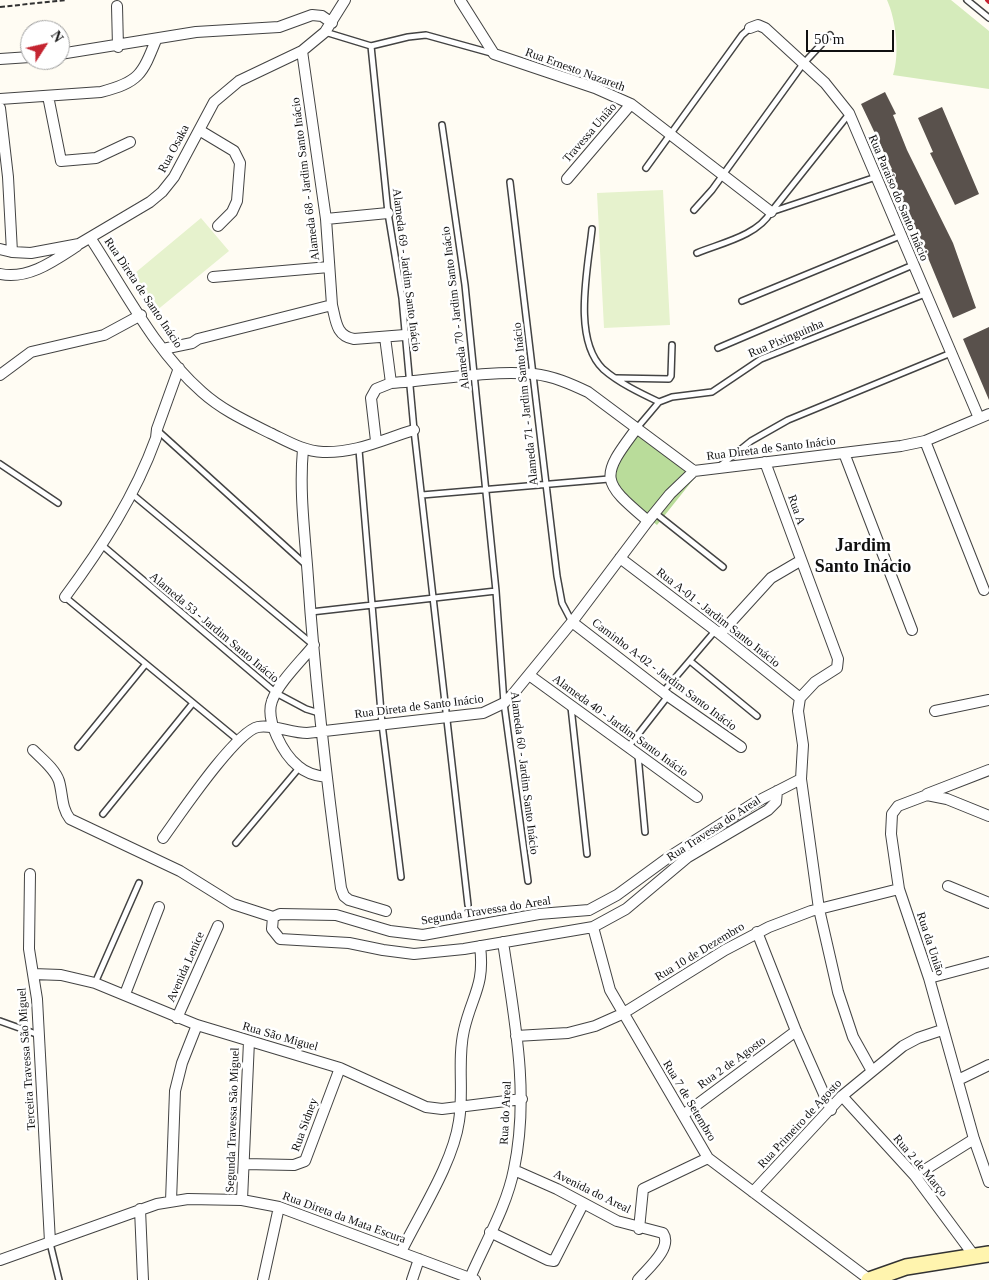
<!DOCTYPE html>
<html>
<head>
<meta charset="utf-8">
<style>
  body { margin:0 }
  #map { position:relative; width:989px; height:1280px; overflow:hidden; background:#fffcf3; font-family:Georgia,serif }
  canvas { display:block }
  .north { position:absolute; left:20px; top:20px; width:50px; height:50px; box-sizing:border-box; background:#fff; border:1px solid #9f9f9f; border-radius:50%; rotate:55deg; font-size:14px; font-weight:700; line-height:20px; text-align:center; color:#101010 }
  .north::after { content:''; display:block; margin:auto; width:18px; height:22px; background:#c42430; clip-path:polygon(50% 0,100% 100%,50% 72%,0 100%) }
  .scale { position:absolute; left:806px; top:30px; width:88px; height:22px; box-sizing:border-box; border:2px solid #101010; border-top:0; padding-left:6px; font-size:15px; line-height:18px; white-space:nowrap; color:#101010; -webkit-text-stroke:4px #fff; paint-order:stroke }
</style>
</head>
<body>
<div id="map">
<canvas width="989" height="1280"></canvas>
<div class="north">N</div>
<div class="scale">50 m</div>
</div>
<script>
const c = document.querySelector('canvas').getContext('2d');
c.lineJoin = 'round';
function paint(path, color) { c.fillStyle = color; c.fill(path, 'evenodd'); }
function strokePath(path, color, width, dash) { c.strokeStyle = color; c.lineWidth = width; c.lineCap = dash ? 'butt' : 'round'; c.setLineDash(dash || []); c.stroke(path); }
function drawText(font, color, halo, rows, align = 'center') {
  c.font = font + ' Georgia,serif'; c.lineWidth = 5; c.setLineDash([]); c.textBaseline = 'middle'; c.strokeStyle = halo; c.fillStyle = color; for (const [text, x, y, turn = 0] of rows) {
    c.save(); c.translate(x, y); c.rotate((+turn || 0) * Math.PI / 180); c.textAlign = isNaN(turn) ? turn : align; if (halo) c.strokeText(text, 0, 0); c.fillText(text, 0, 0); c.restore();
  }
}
const green = new Path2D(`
  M887,0H951L989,31V89L893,75C900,54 896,20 887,0Z`);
const forest = new Path2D(`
  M640,429L696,476L657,525C640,511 605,489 614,464C618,452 633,439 640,429Z`);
const pitch = new Path2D(`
  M663,190L670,325L604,328L597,193Z
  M201,218L229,251L156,311L129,278Z`);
const building = new Path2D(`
  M885,92L896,114L893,115L907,150L953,243L976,308L953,318L914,224L910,225L901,204L903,203L888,171L892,169L861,104Z
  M942,107L979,194L955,205L930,153L933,152L918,118Z
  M989,327V400L963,339Z`);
const path = new Path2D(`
  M0,7L66,0`);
const lane = new Path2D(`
  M967,0L989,18
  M325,32L371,46L408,37L426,35L491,53
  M371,46L388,213L402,298L414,430L468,905
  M442,125L465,285L496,591L504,703L528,881
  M646,168L742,35L750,28
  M510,182L557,576L562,603L572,622
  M694,210L712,190L803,64L830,35
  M771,212L849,114
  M592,229C588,268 572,339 603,369C619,383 640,393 659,402
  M697,253C721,243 757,236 771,212L876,177
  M742,301L900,236
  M718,348L913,265
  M616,378L669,379L671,376L672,345
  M637,428L659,402L672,397L712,392L761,359L925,294
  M157,430L306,565
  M359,450L382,724L401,877
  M0,464L58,503
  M720,466L751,441L788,420L951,353
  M132,494L311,643
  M422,495L609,479
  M655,513L723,567
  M103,546L276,693L306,709L319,713
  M65,597L238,740
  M311,612L496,591
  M690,661L757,716
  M663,692L715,631
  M571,707L587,854
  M629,746L668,696
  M78,747L145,665
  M638,755L645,832
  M103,814L193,703
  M236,843L299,768
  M95,983L139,883
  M0,1021L39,1035
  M50,1243L59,1280`);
const street = new Path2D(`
  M460,0L494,54L595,88L631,104L771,212
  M117,6L118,47
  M750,28L758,25L765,28L825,83L849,113L979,418
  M302,51L326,219L332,305
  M60,54L196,32L279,27L312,15L322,16L332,23
  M0,59L30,57
  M48,96L61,161L96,158L130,142
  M0,99L101,92C139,82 142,75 156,40
  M0,108L8,177L12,252
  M199,130L234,151L240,163L237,201L232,212L218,226
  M567,179L631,104
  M326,219L388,213
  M91,239C125,291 155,351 202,392C222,410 246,421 270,433C287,441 303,451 323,452C357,453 381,440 414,430
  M0,249L12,252L31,253L79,244L150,202L162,192L174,177L214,102L239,81L302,51L325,32L345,0
  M0,274C28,280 54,261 77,246
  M213,277L329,267
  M385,337L391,383
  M163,349L192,343L198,339L332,305C336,321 336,336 354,339L405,335
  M0,375L31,352L104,335L141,315
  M637,428C599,478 601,481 648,521
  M376,441L371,398L376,389L391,383C438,380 487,370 534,374C553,376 571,384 588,392L694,471
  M925,441L984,590
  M303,449C299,492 305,535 308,578C315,682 327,785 341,888L344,896L349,900L386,911
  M844,453L912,630
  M765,462L838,659L837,668L815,682L800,698L798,711L803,745L801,779L819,909L838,992L853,1037L872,1071
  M620,558L720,634L800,698
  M65,597C102,547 135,496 156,438L157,429L179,368
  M572,622L668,696L741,747
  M720,634L771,578L800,561
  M314,645C302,660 278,683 272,701C265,720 283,754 298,766C306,773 316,776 326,777
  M529,675L697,797
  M935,711L989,700
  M33,750C42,759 55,769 59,781C63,795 61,807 70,819L180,871L233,904L273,917
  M777,791L776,802L768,810L688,857L626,909L593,927L464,949L414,954L383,950L349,943L280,939L272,929L273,917L280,914L336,915L390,931L423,935L539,914L589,910L617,895L669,857L754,803L801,779
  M927,794L989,770
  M989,816L947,799L927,795L898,806L892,814L891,834L899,889L929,978L974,1139L989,1182
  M163,838C179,816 235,732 258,727C272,724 291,733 307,733L483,713L504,703L513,694L572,622L648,521L670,494L694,471L901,446L925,441L989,414
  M30,874L29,949L37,999L50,1242
  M948,886L989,903
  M593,927L610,990L708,1158L870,1280
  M757,932L796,1031L831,1110
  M33,974L61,975L95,983L197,1025L340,1068L426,1107L442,1109L522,1099
  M929,978L989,962
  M125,994L159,907
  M177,1018L218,926
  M516,1036L568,1033L595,1026L622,1014L725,950L769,927L811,911L899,889
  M958,1080L989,1065
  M842,1096L915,1176L975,1257
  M683,1115L796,1031
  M244,1164L294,1165L305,1161L340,1068
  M514,1170L557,1189L617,1221L663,1233C673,1248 647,1269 638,1280
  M915,1176L974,1139
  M753,1192L842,1096L903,1046L918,1038L942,1030
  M242,1200L249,1041
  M171,1201L175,1091L182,1063L197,1025
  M140,1209L143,1280
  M639,1229L643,1189L708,1158
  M490,1232L548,1260L554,1261L583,1204
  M401,1252C420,1213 453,1163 459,1121C464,1091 457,1060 464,1030C472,995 485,986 480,946
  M0,1260L157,1204L188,1199L242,1200L279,1207L475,1280
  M470,1278C485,1243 507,1206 514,1169C530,1093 514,1017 503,942
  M263,1280L279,1207
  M412,1280L419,1259`);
const secondary = new Path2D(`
  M869,1280L906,1267L989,1254`);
const rail = new Path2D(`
  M987,0L989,2`);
const streetNames = [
  ["Rua Ernesto Nazareth",575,70,20],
  ["Travessa União",590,133,-49],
  ["Rua Osaka",174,149,-62],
  ["Alameda 68 - Jardim Santo Inácio",306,179,-97],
  ["Rua Paraiso do Santo Inâcio",898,198,67],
  ["Alameda 69 - Jardim Santo Inácio",406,270,83],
  ["Rua Direta de Santo Inácio",143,293,56],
  ["Alameda 70 - Jardim Santo Inácio",456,308,-97],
  ["Rua Pixinguinha",786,339,-23],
  ["Alameda 71 - Jardim Santo Inácio",526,404,-96],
  ["Rua Direta de Santo Inácio",771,449,-7],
  ["Rua A",796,510,71],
  ["Rua A-01 - Jardim Santo Inácio",718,618,38],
  ["Alameda 53 - Jardim Santo Inácio",214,628,40],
  ["Caminho A-02 - Jardim Santo Inácio",664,675,37],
  ["Rua Direta de Santo Inácio",419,707,-7],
  ["Alameda 40 - Jardim Santo Inácio",620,726,36],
  ["Alameda 60 - Jardim Santo Inácio",524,773,83],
  ["Rua Travessa do Areal",714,829,-33],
  ["Segunda Travessa do Areal",486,911,-9],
  ["Rua da União",930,944,72],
  ["Rua 10 de Dezembro",700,952,-31],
  ["Avenida Lenice",186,967,-66],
  ["Rua São Miguel",280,1037,16],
  ["Terceira Travessa São Miguel",27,1059,-94],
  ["Rua 2 de Agosto",732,1063,-36],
  ["Rua 7 de Setembro",689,1101,59],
  ["Rua do Areal",506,1113,-87],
  ["Segunda Travessa São Miguel",233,1120,-88],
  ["Rua Primeiro de Agosto",800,1124,-47],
  ["Rua Sidney",305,1125,-70],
  ["Rua 2 de Março",920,1166,50],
  ["Avenida do Areal",592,1192,26],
  ["Rua Direta da Mata Escura",344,1218,20]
];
const districtNames = [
  ["Jardim",863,546],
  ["Santo Inácio",863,567]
];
paint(green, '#d5ebbb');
paint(forest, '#b9dc9a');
paint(pitch, '#e6f2cd');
paint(building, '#59514c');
strokePath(lane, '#434343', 8);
strokePath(street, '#434343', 12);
strokePath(secondary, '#323232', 18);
strokePath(path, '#323232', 2, [5, 2.5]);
strokePath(lane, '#fff', 5);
strokePath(street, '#fff', 10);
strokePath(secondary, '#fff4ae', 15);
strokePath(rail, '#c42430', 4);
drawText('12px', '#101010', '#fff', streetNames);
drawText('bold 18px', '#101010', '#fff', districtNames);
</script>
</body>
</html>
